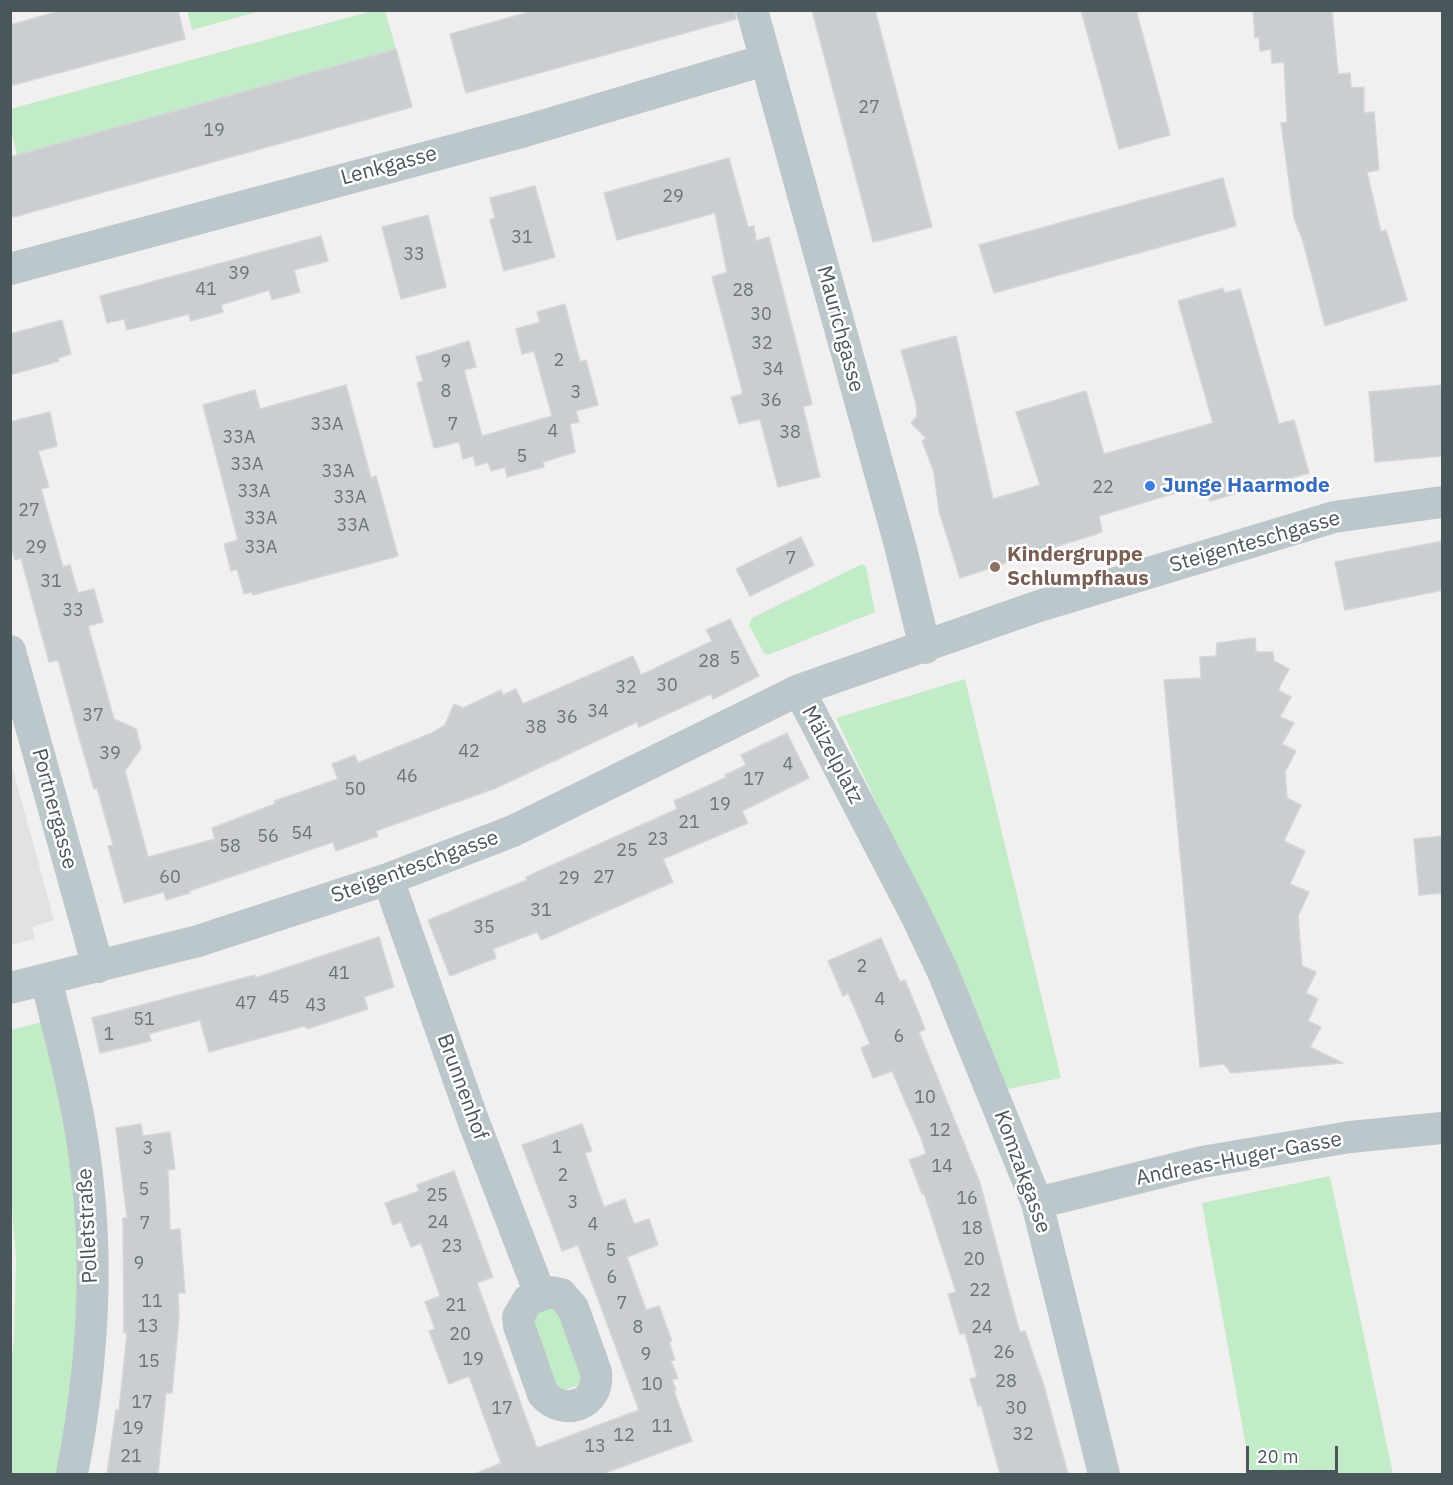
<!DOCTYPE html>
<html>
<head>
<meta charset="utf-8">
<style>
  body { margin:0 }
  #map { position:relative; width:1453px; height:1485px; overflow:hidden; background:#f2eff0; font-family:"IBM Plex Sans",sans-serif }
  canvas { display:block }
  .frame { position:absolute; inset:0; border:12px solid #49575b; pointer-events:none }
  .scale { position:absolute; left:1246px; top:1446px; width:92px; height:27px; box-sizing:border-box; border:3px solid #49575b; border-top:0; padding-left:8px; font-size:18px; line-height:21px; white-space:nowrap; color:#49575b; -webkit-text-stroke:4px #fff; paint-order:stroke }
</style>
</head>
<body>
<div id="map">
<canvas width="1453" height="1485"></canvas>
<div class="frame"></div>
<div class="scale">20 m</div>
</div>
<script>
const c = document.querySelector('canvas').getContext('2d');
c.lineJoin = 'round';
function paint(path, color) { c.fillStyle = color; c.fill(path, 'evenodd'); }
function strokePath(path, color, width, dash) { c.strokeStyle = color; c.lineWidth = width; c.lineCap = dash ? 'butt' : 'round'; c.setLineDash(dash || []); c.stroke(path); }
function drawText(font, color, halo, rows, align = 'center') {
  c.font = font + ' "IBM Plex Sans",sans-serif'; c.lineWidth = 5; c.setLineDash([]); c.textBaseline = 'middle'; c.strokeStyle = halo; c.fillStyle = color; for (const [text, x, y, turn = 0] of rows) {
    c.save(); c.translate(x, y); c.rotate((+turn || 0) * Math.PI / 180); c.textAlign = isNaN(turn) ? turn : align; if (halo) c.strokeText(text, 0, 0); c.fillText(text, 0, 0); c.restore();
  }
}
const education = new Path2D(`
  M10,759L54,920L32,927L35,939L11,945Z`);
const green = new Path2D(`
  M187,10H260V11L192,30Z
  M372,11H385L396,49L17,155L11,130L10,109Z
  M862,564L866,567L875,612L768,655L764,653L749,625L752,618Z
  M965,679L1061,1078L1003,1090L957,973L836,718Z
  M46,1021L68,1112L83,1298L62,1474H11L10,1371L14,1340L16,1257L10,1185L11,1030Z
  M1330,1176L1393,1474H1251L1202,1203Z
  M553,1305L560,1310L585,1378L581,1384L565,1390L557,1386L531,1319L536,1312Z`);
const building = new Path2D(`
  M63,10H178L185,39L10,86V25Z
  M537,10H735L736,19L466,93L450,34Z
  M812,10H875L932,227L873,242Z
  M1081,10H1136L1170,135L1119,149Z
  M1253,10H1332L1338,74L1350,73L1351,88L1364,87V113L1374,112L1379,170L1367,172L1381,232L1386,230L1407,300L1325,326L1303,241L1294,218L1281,123L1287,122L1284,62L1272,63L1271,49L1260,51L1259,37L1255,38Z
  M396,49L412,107L10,218V157Z
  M729,158L748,227L754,226L756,241L769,237L812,404L803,407L820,477L778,487L760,419L739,424L731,397L743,394L712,277L727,272L715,213L617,240L604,193Z
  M1223,178L1236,226L994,293L979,245Z
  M535,186L555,257L504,271L490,220L495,218L490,198Z
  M428,215L446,287L401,299L382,227Z
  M321,236L328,261L294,270L300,292L272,300L269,290L221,305L223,312L190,321L189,314L127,330L124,319L107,323L100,296Z
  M1223,288L1225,293L1240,289L1279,424L1294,420L1309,473L1210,501L1205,484L1099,516L1102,532L960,578L939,511L934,472L922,441L926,438L911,423L917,416L916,404L901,350L956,336L993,499L1040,485L1016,412L1086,391L1104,454L1213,423L1178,301Z
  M565,304L580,362L586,360L598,405L576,411L579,422L570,424L575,452L543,462L544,467L507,477L505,467L491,471L488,462L476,466L473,456L463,459L459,442L434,448L417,383L423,381L416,357L469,341L476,367L464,370L482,436L552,416L534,351L522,354L516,329L540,322L537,312Z
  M62,320L71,354L58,358L59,361L10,375V334Z
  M346,385L371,478L376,476L398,556L253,595L252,592L244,594L237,569L231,571L224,544L238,540L203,405L255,390L260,409Z
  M1443,385V456L1375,462L1369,392Z
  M50,412L57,446L38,451L49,487L41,489L63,567L70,565L78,593L94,589L103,622L88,626L114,719L136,729L141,748L125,771L148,857L215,839L212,828L275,804L274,801L338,779L332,764L355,755L358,763L432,733L445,725L454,704L463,708L501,690L503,695L516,689L523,704L633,656L641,675L712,641L706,630L730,619L759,676L713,699L711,694L639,727L637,722L496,788L376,831L378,836L336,851L333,842L189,891L190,893L166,900L164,892L124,903L108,846L113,845L97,788L94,789L79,737L58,660L49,662L21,558L15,560L10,546V422Z
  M801,537L814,565L750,596L736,569Z
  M1443,541V590L1345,610L1335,562Z
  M1255,638L1256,652H1273L1274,661L1289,669L1278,690L1291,697L1280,717L1294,723L1282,744L1296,751L1285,772L1287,798L1301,805L1284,841L1305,851L1290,884L1309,892L1298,916L1302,966L1316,972L1306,993L1318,999L1308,1021L1321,1027L1310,1047L1343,1063L1231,1073L1224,1064L1200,1067L1164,680L1201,678L1200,657L1216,656L1217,643Z
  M787,733L809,778L742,811L748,823L663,859L673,882L541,940L537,932L493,949L496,958L450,976L428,920L527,880L526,877L677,809L674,801L727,777L725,775L746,765L741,755Z
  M1443,836V893L1419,895L1414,839Z
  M379,937L394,987L364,997L368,1009L307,1029L305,1026L209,1052L200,1020L149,1034L151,1041L100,1053L92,1018L255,975V978Z
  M881,938L900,982L905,980L925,1029L919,1032L980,1183L1017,1322L1020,1332L1025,1331L1044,1386L1068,1474H1000L981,1405L978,1406L970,1379L977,1377L965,1333L960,1334L948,1294L956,1292L924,1193L922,1194L909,1160L926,1154L921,1138L892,1071L873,1078L861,1048L870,1044L848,993L843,996L828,961Z
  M141,1124L143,1136L170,1132L175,1169L168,1170L170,1230L180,1229L185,1293H178L179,1317L172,1393H166L158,1474H107L116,1410H119L127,1333H124L123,1218H127L116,1128Z
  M582,1124L592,1151L585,1153L604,1207L625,1199L634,1224L649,1219L658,1245L627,1257L646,1310L659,1306L672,1341L669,1342L675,1360L671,1361L678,1378L672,1380L676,1390L674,1391L692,1441L602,1474H475L501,1463L469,1376L449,1384L429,1331L435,1329L425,1302L440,1296L421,1243L411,1247L401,1222L393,1225L385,1203L419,1191L417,1185L454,1171L493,1277L477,1283L537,1448L639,1410L578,1245L562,1251L522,1145Z`);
const street = new Path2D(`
  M752,10L900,545L925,648
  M10,269L525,131L765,60
  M10,651L98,967
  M799,690L916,915L943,972L1037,1203L1104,1474
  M388,879L473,1120L540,1294
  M46,979C62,1044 80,1109 87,1175C99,1275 91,1376 72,1474
  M10,988L198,941L388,879L513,831L799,690L1036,607L1334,517L1442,502
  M1037,1203L1202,1162L1350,1137L1442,1128
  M550,1292L561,1294L573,1308L596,1372C600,1406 563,1417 543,1394L519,1326L518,1317L528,1300Z`);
const markers = [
  [1150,486,6,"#3f7fe0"],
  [995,567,6,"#8d6e63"]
];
const numberNames = [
  ["27",869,108],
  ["19",214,131],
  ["29",673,197],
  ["31",522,238],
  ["33",414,255],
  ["39",239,274],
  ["41",206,290],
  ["28",743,291],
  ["30",761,315],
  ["32",762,344],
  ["2",559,361],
  ["9",446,362],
  ["34",773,370],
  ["8",446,392],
  ["3",576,393],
  ["36",771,401],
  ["33A",327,425],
  ["7",453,425],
  ["4",553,432],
  ["38",790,433],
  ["33A",239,438],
  ["5",522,457],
  ["33A",247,465],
  ["33A",338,472],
  ["22",1103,488],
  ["33A",254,492],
  ["33A",350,498],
  ["27",29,511],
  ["33A",261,519],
  ["33A",353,526],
  ["29",36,548],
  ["33A",261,548],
  ["7",791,559],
  ["31",51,582],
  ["33",73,611],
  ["5",735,659],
  ["28",709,662],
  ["30",667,686],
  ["32",626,688],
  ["34",598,712],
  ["37",93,716],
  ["36",567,718],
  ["38",536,728],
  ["42",469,752],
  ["39",110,754],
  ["4",788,765],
  ["46",407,777],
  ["17",754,780],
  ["50",355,790],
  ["19",720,805],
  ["21",689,823],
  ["54",302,834],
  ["56",268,837],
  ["23",658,840],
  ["58",230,847],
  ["25",627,851],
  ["60",170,878],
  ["27",604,878],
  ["29",569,879],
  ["31",541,911],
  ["35",484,928],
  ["2",862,967],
  ["41",339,974],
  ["45",279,998],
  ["4",880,1000],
  ["47",246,1004],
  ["43",316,1006],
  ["51",144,1020],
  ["1",109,1035],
  ["6",899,1037],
  ["10",925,1098],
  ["12",940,1131],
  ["1",557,1148],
  ["3",148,1149],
  ["14",942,1167],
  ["2",563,1176],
  ["5",144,1190],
  ["25",437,1196],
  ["16",967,1199],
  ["3",573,1203],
  ["24",438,1223],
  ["7",145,1224],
  ["4",593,1225],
  ["18",972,1229],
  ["23",452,1247],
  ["5",611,1251],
  ["20",974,1260],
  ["9",139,1264],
  ["6",612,1278],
  ["22",980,1291],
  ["11",152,1302],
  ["7",622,1304],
  ["21",456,1306],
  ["13",148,1327],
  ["8",638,1328],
  ["24",982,1328],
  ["20",460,1335],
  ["26",1004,1353],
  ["9",646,1355],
  ["19",473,1360],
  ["15",149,1362],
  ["28",1006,1382],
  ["10",652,1385],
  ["17",142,1403],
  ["17",502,1409],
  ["30",1016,1409],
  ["11",662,1427],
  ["19",133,1429],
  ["32",1023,1435],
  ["12",624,1436],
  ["13",595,1447],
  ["21",131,1457]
];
const streetNames = [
  ["Lenkgasse",389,166,-15],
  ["Maurichgasse",840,329,75],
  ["Steigenteschgasse",1255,542,-16],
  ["Mälzelplatz",832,755,62],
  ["Portnergasse",54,809,75],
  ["Steigenteschgasse",415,867,-20],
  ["Brunnenhof",462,1087,70],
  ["Andreas-Huger-Gasse",1239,1159,-11],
  ["Komzakgasse",1022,1172,70],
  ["Polletstraße",88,1226,-93]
];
const shopNames = [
  ["Junge Haarmode",1162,486]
];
const educationNames = [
  ["Kindergruppe",1007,555],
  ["Schlumpfhaus",1007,579]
];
paint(education, '#e3e1e1');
paint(green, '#c2ebc7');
paint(building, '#caced0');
strokePath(building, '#d4d7da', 1.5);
strokePath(street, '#bcc7cb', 32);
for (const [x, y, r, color] of markers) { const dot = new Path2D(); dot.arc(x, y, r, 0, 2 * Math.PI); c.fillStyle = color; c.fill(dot); strokePath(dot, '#fff', 2); }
drawText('18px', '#697578', null, numberNames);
drawText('21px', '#49575b', '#fff', streetNames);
drawText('bold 21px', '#366cbe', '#fff', shopNames, 'left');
drawText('bold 21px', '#785e54', '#fff', educationNames, 'left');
</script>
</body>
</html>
